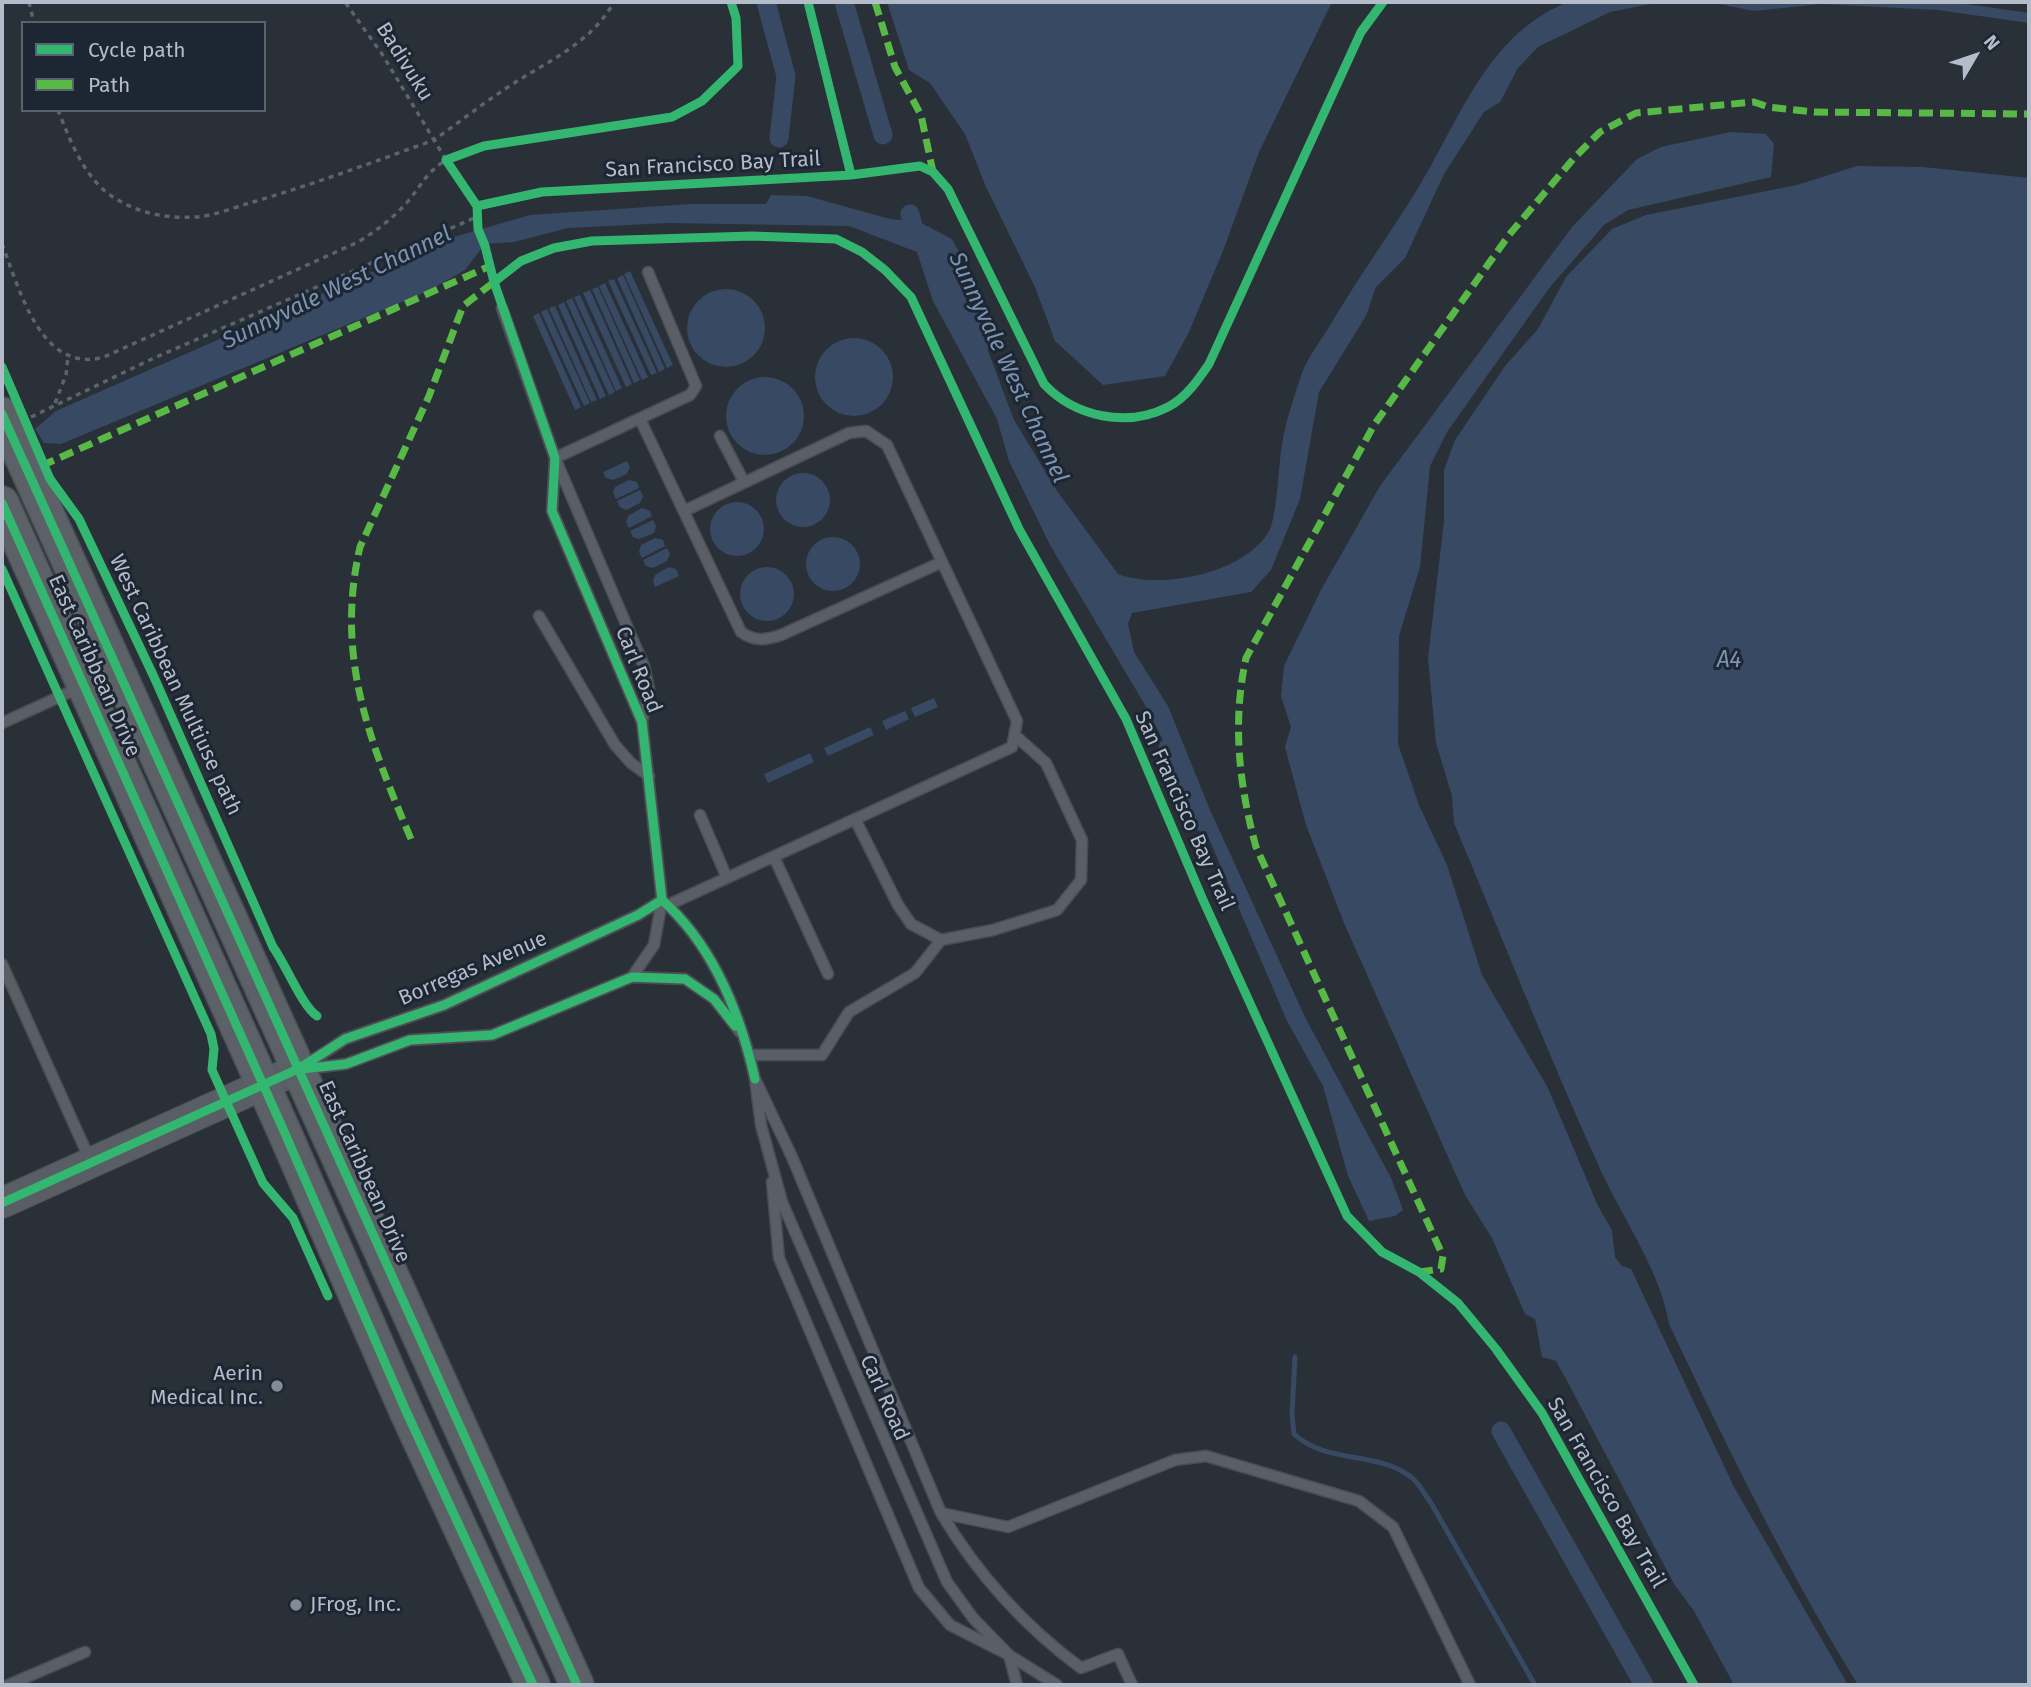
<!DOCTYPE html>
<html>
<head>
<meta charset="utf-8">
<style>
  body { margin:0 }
  #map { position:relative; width:2031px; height:1687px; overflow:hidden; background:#2a3038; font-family:"Fira Sans",sans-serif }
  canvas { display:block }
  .frame { position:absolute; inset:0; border:4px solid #b4bcc9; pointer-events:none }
  .legend { position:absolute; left:21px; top:21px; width:245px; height:91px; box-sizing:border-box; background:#1d2633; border:2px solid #59626f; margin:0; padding:9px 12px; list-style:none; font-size:21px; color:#b4bcc9 }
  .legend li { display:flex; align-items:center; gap:14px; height:35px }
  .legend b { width:35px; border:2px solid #59626f }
  .north { position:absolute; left:1940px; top:21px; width:70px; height:70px; -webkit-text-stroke:5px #1d2633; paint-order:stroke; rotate:51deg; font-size:19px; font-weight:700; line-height:28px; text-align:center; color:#b4bcc9 }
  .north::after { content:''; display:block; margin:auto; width:24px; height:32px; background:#b4bcc9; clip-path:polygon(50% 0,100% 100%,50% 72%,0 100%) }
</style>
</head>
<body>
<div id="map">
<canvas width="2031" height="1687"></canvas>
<div class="frame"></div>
<ul class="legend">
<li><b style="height:9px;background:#33b770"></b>Cycle path</li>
<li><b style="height:9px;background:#58b947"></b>Path</li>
</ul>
<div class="north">N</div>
</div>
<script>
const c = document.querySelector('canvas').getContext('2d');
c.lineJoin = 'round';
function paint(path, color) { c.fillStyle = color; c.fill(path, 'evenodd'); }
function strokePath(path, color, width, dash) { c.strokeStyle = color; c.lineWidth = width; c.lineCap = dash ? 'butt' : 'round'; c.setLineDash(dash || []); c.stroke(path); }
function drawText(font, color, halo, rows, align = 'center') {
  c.font = font + ' "Fira Sans",sans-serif'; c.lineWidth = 6; c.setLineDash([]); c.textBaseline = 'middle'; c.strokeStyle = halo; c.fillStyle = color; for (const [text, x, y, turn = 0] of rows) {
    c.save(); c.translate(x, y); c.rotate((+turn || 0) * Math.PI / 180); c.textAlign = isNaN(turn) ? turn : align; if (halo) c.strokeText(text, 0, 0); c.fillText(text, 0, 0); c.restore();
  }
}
const water = new Path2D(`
  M887,2H1332L1259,152L1223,251L1188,334L1165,376L1103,385L1055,341L1035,287L986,187L965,134L930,83L909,70Z
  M1568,2H1698L1651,4L1610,12L1538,47L1518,68L1500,102L1484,112L1444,174L1405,258L1376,287L1366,316L1319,392L1300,499L1271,570L1251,592L1132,613L1128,624L1134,652L1168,706L1210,810L1305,1017L1391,1178L1403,1210L1395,1216L1369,1221L1348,1176L1323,1086L1287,1021L1186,785L1145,705L1050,545L1009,461L997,419L933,301L917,252L849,226L668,223L568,228L514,242L485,244L465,270L428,291L61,444L44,443L35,429L56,411L447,239L530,215L691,204H766L771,195L807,196L890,219L919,222L952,239L985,299L988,351L1014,420L1057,491L1118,574C1161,590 1242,574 1268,533C1278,518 1278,461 1283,439C1287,417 1295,394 1302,373C1308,357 1320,342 1329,327C1356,281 1387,238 1415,193C1447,142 1468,84 1511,40C1528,23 1546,11 1568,2Z
  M1710,2H1954L2029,13V23L1938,10L1821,4L1754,11Z
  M1731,132L1766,134L1774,144L1771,177L1628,210L1604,225L1550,287L1447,432L1430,466L1420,567L1399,636L1398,744L1419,805L1447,865L1482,975L1548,1088L1598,1206L1612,1230L1615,1257L1622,1266L1631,1269L1734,1487L1848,1685H1734L1694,1611L1674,1584L1566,1379L1556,1361L1542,1357L1535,1319L1525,1314L1492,1238L1465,1195L1344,923L1306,825L1285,747L1291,727L1281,696L1284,666L1321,590L1380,486L1572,227L1637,159L1661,147Z
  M1857,166L1923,167L2029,178V1685H1858C1787,1570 1727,1447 1669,1324C1660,1268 1618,1212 1596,1160C1546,1049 1501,935 1454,823L1452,796L1436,743L1428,658L1444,521V470L1455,440L1505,366L1538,329L1566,277L1612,229L1646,215L1797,185Z
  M630,271L673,365L667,368L624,274Z
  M623,275L665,369L659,372L617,278Z
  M614,279L657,373L651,375L608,281Z
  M605,283L648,377L642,380L599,286Z
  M598,287L640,380L634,383L592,289Z
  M687 328a39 39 0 1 1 78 0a39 39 0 1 1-78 0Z
  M590,290L632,384L626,387L583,293Z
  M580,295L622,388L616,391L574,297Z
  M572,298L615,392L609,395L566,301Z
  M564,302L606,396L600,399L558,305Z
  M555,306L597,400L591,402L549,308Z
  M547,309L590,403L584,406L541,312Z
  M539,313L581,407L575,410L533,316Z
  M815 377a39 39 0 1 1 78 0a39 39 0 1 1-78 0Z
  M726 416a39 39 0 1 1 78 0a39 39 0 1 1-78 0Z
  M627,461L630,467L627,474L613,480L606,478L603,472Z
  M776 500a27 27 0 1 1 54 0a27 27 0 1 1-54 0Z
  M629,480L637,482L639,488L616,499L613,493L615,487Z
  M640,490L643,496L640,503L626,510L620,507L617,501Z
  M710 529a27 27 0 1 1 54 0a27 27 0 1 1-54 0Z
  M642,508L650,511L652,516L629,528L626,522L628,516Z
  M653,520L656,526L654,533L639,539L633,537L630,531Z
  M806 564a27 27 0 1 1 54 0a27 27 0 1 1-54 0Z
  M655,538L663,540L665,546L642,558L639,552L641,545Z
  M667,548L670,554L667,561L653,568L646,566L643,560Z
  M669,567L676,569L679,576L655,587L653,581L655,575Z
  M740 594a27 27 0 1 1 54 0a27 27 0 1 1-54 0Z
  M934,698L938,707L915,717L911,708Z
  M905,711L909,719L886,730L882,721Z
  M870,727L874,735L828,756L824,748Z
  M810,753L814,762L768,783L764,774Z`);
const stream = new Path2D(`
  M1295,1357L1292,1414L1294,1434C1328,1465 1375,1450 1411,1477C1419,1483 1425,1495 1431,1503L1535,1685`);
const canal = new Path2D(`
  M766,2L786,76L779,138
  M844,2L883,135
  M910,214L914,230
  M1168,748L1203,822
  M1501,1431L1644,1685`);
const path = new Path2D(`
  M29,2L34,23
  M58,110C69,138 82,172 106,192C132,212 164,219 196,217C214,216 235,207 253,202C314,184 374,162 434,140L382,54L345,2
  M2,244C19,288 41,375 104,357L358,242C377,230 394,218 409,200C422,184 428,171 446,160L434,140C458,123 481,105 505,89C545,62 590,45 614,2
  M55,403L66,375L68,356
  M31,417L154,358L479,216`);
const lane = new Path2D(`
  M502,308L555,458L644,666L649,689L642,722
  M640,419L741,632C755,642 765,640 781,635L942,562
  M720,436L744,482
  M555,458L552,511L642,722L662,900C714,946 740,1013 755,1079
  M555,458L690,395L696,386L648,272
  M539,616L615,745L631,763L649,776
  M2,723L81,687
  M700,815L727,878
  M855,819L898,905L911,924L941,940
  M774,857L828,974
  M668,905L1012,747L1017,721L887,445L866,431L849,433L684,511
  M2,964L90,1160
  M632,977L654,945L662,900
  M750,1055H822L849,1012L915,973L941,940L993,930L1057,910L1081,880L1082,840L1046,763L1017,737
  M301,1068L345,1039L444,1005L638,915L662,900
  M301,1069L346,1064L410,1040L492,1035L632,977L685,979L714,999L740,1032
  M772,1182L779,1258L919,1588L950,1625L1009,1655L1017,1685
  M941,1513L1008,1527L1175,1460L1206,1456L1359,1501L1393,1527L1470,1685
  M8,1685L85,1652
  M1057,1685L1009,1655L973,1618L947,1582L782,1202L761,1125L755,1079L792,1157L941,1513C978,1575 1024,1626 1081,1668L1118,1654L1132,1685`);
const secondary = new Path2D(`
  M2,1203L298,1069`);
const primary = new Path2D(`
  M2,414L577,1685
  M2,503L283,1129L406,1411L533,1685`);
const quiet = new Path2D(`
  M875,2L895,67L921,115L933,172
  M41,466L490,266
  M411,839C369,740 335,656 360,547L429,396L463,306L494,282
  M1419,1272L1441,1269L1443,1256L1256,847C1239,785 1232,722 1246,658L1374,425L1509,235L1574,158L1600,132L1636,113L1754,102L1768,107L1814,112L2029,114`);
const cycleway = new Path2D(`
  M731,2L736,18L738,66L702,101L672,117L484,146L446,160L477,206L478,229L485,246L494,282L555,458L552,511L642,722L662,900C714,946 740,1013 755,1079
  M851,175L920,166L933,172L948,189L1044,384C1075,417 1127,428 1168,407C1186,398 1198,380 1209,364L1361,32L1383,2
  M477,206L542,192L851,175L808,2
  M494,282L521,261L554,248L592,241L752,236L836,239L862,252L885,270L911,297L1019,529L1126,719L1203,900L1347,1216L1382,1252L1419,1272L1458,1303L1496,1349L1542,1413L1694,1685
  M2,367L50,479L79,519L154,677L273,947C286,965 302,1006 317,1016
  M2,414L577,1685
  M2,503L283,1129L406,1411L533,1685
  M2,569L211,1034L214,1049L212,1070L263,1183L293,1218L328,1296
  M302,1069L346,1064L410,1040L492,1035L632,977L685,979L714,999L735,1026
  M2,1203L298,1069L345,1039L444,1005L638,915L662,900`);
const markers = [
  [277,1386,7,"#848b96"],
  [296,1605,7,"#848b96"]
];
const streetNames = [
  ["Badivuku",404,62,58],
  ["San Francisco Bay Trail",713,165,-3],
  ["East Caribbean Drive",94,666,66],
  ["Carl Road",638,670,68],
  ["West Caribbean Multiuse path",175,685,65],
  ["San Francisco Bay Trail",1184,811,66],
  ["Borregas Avenue",473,969,-23],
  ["East Caribbean Drive",364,1172,66],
  ["Carl Road",884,1398,66],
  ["San Francisco Bay Trail",1606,1493,60]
];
const poiNames = [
  ["Aerin",263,1374],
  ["Medical Inc.",263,1398],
  ["JFrog, Inc.",310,1605,"left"]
];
const waterNames = [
  ["Sunnyvale West Channel",337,288,-26],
  ["Sunnyvale West Channel",1008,368,65],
  ["A4",1729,661]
];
paint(water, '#384963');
strokePath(stream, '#384963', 5);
strokePath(canal, '#384963', 19);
strokePath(lane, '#484c53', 13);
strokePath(secondary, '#484c53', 32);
strokePath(primary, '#484c55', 36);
strokePath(path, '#5d636a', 3.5, [5, 5]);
strokePath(lane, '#5a5e66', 10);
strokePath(secondary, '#595d64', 30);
strokePath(primary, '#5c6168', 33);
strokePath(quiet, '#58b947', 7, [14, 7]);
strokePath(cycleway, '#33b770', 9);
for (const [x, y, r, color] of markers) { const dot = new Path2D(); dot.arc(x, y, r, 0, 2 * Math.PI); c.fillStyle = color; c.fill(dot); strokePath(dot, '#1d2633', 2.5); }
drawText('21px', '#b4bcc9', '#1d2633', streetNames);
drawText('21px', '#b4bcc9', '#1d2633', poiNames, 'right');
drawText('italic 23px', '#7c92b1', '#1d2633', waterNames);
</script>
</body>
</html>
